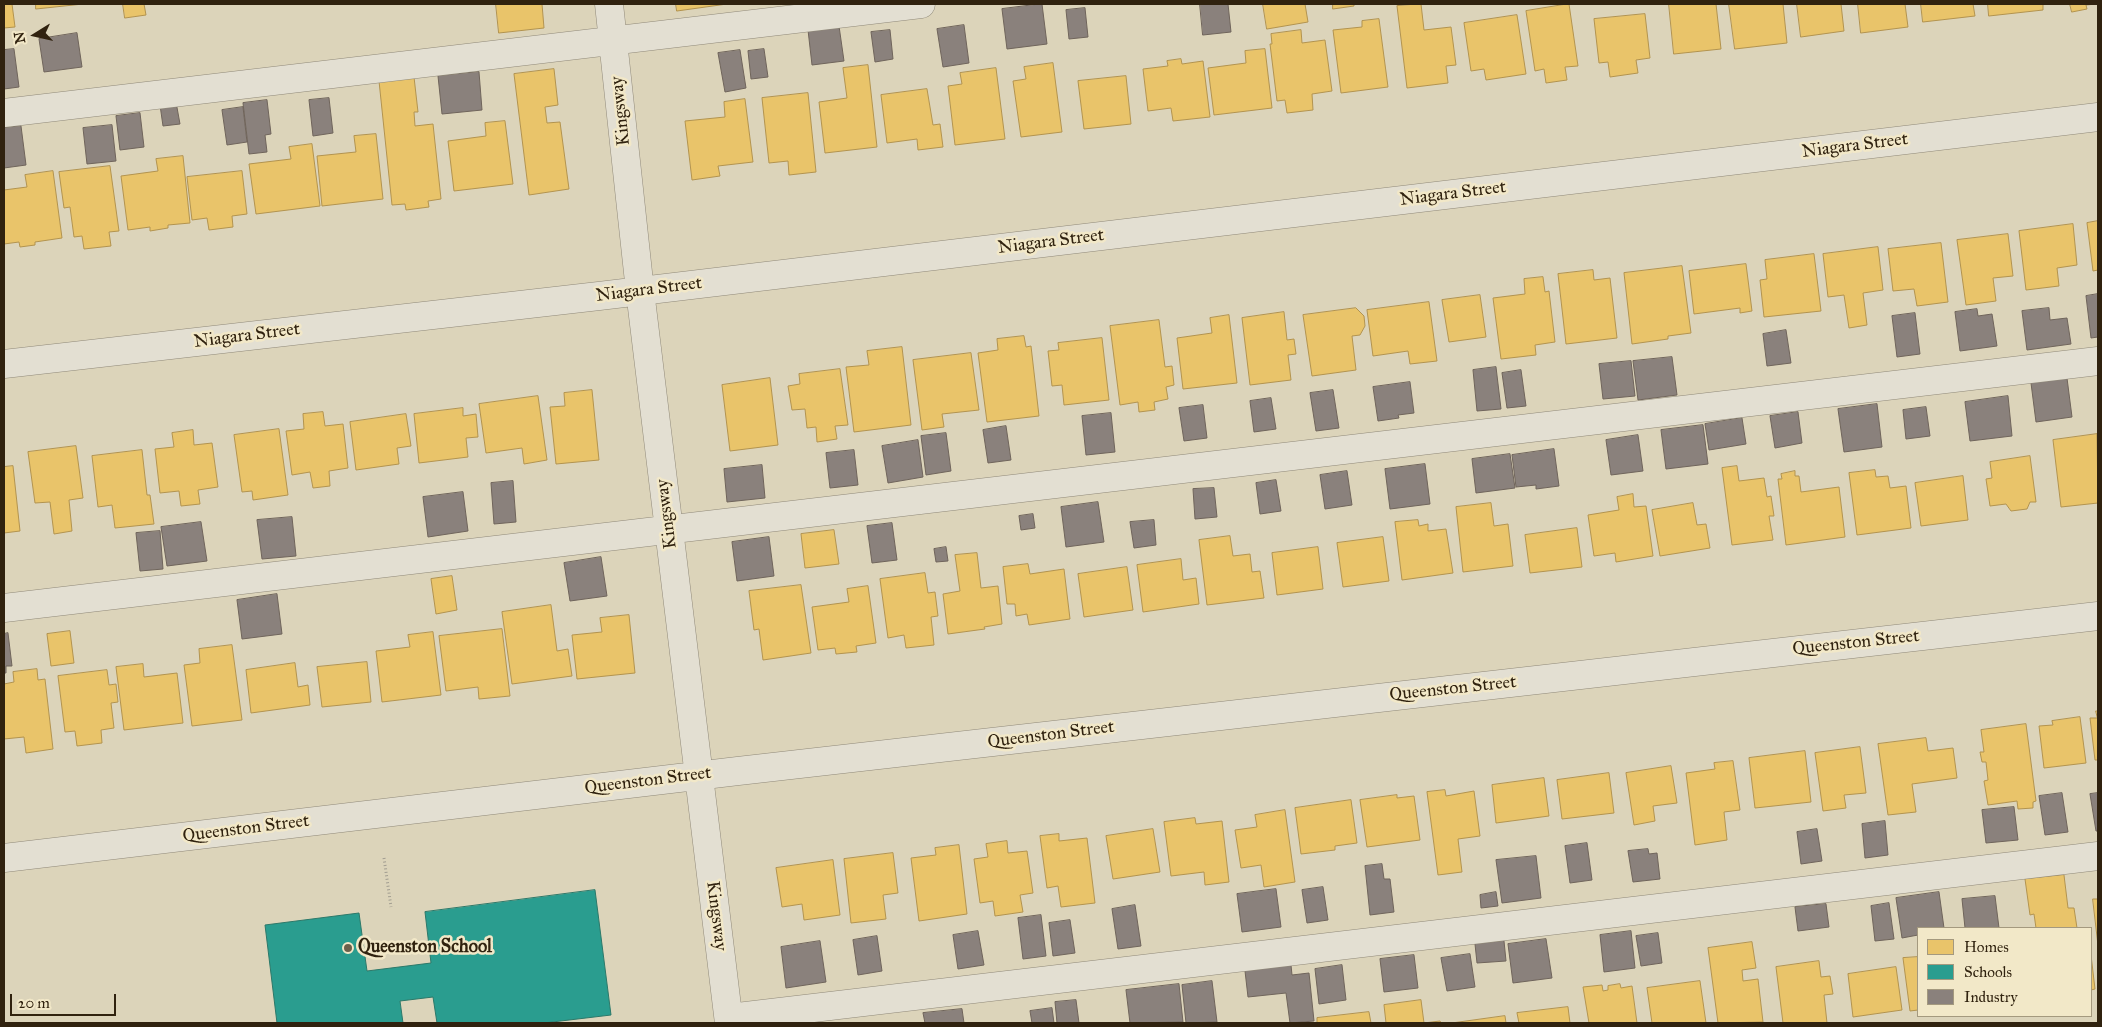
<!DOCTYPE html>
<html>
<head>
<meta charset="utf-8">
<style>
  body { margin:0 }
  #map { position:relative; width:2102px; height:1027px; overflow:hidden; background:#dcd4ba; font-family:"IM FELL Great Primer",serif }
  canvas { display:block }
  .frame { position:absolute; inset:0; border:5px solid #30220f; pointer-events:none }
  .legend { position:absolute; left:1917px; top:927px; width:175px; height:90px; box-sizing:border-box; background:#f2e8c8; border:1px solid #a4997e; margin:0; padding:6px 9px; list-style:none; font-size:15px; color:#30220f }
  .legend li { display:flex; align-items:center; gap:10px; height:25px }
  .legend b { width:25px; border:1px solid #a4997e }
  .north { position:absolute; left:10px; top:10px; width:50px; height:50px; -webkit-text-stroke:4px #f2e8c8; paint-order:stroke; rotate:260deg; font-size:14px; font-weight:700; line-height:20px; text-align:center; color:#30220f }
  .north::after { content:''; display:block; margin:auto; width:18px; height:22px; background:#30220f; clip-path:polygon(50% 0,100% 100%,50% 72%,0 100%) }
  .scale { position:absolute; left:10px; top:994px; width:106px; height:22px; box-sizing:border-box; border:2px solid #30220f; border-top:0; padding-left:6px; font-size:15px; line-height:18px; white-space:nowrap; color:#30220f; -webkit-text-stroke:4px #f2e8c8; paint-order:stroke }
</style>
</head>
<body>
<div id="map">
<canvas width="2102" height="1027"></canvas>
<div class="frame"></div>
<ul class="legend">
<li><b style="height:14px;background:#e9c46a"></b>Homes</li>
<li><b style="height:14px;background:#2a9d8f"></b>Schools</li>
<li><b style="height:14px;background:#8a817c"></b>Industry</li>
</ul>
<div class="north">N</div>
<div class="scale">20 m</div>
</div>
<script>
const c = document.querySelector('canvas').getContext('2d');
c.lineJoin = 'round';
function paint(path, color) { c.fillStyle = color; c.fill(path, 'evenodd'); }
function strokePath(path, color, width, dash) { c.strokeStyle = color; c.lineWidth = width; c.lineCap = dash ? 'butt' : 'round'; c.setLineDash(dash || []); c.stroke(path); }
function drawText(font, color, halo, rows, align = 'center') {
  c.font = font + ' "IM FELL Great Primer",serif'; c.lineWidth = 5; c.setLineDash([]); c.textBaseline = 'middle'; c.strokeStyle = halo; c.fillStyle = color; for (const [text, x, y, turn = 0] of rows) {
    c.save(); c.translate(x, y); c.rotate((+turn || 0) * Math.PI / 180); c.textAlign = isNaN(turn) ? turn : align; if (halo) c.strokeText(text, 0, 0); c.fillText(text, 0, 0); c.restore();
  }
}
const homes = new Path2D(`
  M4,4H12L15,27L4,28Z
  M36,4H83L36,9Z
  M123,4H144L146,15L125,18Z
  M496,4H542L544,28L499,33Z
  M676,4H727L677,11Z
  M1263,4H1305L1308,22L1267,29Z
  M1333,4H1354V6L1333,9Z
  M1421,4L1424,30L1451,27L1456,65L1446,66L1448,83L1407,88L1397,6Z
  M1569,4L1578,66L1565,67L1567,80L1546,83L1544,69L1535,71L1526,11Z
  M1669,4H1716L1721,49L1674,54Z
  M1729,4H1783L1787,43L1735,49Z
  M1797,4H1841L1844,31L1801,37Z
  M1858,4H1905L1908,27L1861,33Z
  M1921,4H1973L1975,16L1923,22Z
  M1988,4H2043V10L1989,16Z
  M2070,4H2096L2086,5L2087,9L2072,12Z
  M1645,14L1650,58L1636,60L1638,73L1610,77L1608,62L1599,63L1594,19Z
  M1517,15L1526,74L1486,80L1484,69L1471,71L1464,23Z
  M1379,19L1388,87L1341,93L1333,30L1362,27V21Z
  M1301,30L1302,43L1325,40L1332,91L1312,94L1313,110L1287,113L1285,100L1277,101L1270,44H1272L1271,34Z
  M1265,49L1272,108L1214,115L1208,68L1246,63L1245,51Z
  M1181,59L1182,64L1203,61L1210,117L1173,121L1171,108L1148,111L1143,69L1168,66L1167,61Z
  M1053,63L1062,132L1021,137L1013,81L1026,79L1024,67Z
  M868,65L877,147L825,153L819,102L847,98L843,68Z
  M996,68L1005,139L955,145L948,86L962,84L960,73Z
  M554,69L558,105L545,107L547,123L560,122L569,189L529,195L514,74Z
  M1126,76L1131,124L1084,129L1078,81Z
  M414,77L418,112H414L415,126L433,124L441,199L428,201L429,207L406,210L405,204L392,205L379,81Z
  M927,89L933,125L940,124L943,147L918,150L917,139L887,143L881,95Z
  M808,93L816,172L789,175L788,161L769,163L762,98Z
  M745,99L753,162L718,166L720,176L692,180L685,121L725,117L724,102Z
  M505,121L513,184L454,191L448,141L486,136L485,123Z
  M376,134L383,199L322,206L317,156L356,152L354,136Z
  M312,144L320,206L256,214L249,164L291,159L289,147Z
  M183,156L190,223L168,225V228L150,231V227L128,230L121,176L158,171L156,159Z
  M110,166L119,231L109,232L111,246L84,249L82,236L74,237L70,207L64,208L59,172Z
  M53,171L62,238L35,242V245L20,247L19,242L4,244V190L27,187L25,175Z
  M242,171L247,214L232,216L233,227L209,230L207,218L192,220L187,177Z
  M2098,221V270L2093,271L2087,223Z
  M2073,224L2077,265L2057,268L2059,286L2026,290L2019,231Z
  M2008,234L2013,276L1993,278L1996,301L1966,305L1957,240Z
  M1941,243L1948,302L1917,306L1914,289L1893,291L1888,249Z
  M1878,247L1883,290L1863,293L1867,325L1849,328L1844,295L1828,297L1823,254Z
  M1814,254L1821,311L1764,317L1760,280L1767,279L1765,260Z
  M1746,264L1752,311L1740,313V308L1694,314L1689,271Z
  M1682,266L1691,333L1668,336V339L1632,344L1624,273Z
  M1593,270L1594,280L1610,278L1617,338L1566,344L1558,274Z
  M1543,277L1545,292L1549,291L1555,342L1535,345L1536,355L1501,359L1493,298L1525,294L1524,279Z
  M1480,295L1486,337L1449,342L1442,300Z
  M1429,302L1437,361L1410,364L1408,351L1373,356L1367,310Z
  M1356,308L1364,316L1365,326L1360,335L1352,336L1356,370L1312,376L1303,315Z
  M1284,312L1287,340L1294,339L1296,354L1288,355L1291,380L1250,385L1242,318Z
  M1229,315L1237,383L1183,389L1177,338L1212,333L1210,318Z
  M1159,320L1165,367L1172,366L1174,385L1166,387L1168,399L1154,402L1155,410L1139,412L1138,402L1120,405L1110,326Z
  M1024,336L1026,347L1031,346L1039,416L987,422L978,353L998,350L997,339Z
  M1102,338L1109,400L1064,405L1062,385L1052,386L1048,351L1059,350L1058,343Z
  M902,347L911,425L854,432L846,367L869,365L867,351Z
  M971,353L979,410L942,414L944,427L922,430L913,360Z
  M840,369L848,425L835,426L837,439L817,442L816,427L807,428L805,409L792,410L788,386L800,384L799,374Z
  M770,378L778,445L730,451L722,385Z
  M592,390L599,460L556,464L550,407L565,406L564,393Z
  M538,396L547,460L524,464L522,448L486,453L479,404Z
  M463,408V416L476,414L478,437L466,438L468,457L419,463L414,414Z
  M323,412L325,426L343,424L348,468L329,471L330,486L313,488L310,472L292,475L286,431L304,429L303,414Z
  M406,414L411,446L397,448L399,464L356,470L350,422Z
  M279,429L288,495L253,500L252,491L242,492L234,435Z
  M193,430L194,445L212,443L218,487L198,490L200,504L181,506L179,491L160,493L155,449L174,447L172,433Z
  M2097,434L2098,503L2061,507L2053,440Z
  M76,446L83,498L69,500L72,531L54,534L50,502L35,503L28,452Z
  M142,450L147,495H150L154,524L115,528L112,505L98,507L92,456Z
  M2030,456L2036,502H2030L2027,509L2011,511L2006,504L1990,506L1986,479L1992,478L1990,462Z
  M13,466L20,531L4,533V467Z
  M1737,466L1739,481L1764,478L1767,497L1771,496L1774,516H1769L1773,540L1732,545L1722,468Z
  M1875,470L1876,477L1888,476L1890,488L1906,486L1911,528L1857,535L1849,473Z
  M1795,471V476H1799L1801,492L1839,487L1845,537L1786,545L1778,479H1782L1781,474Z
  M1963,476L1968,520L1921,526L1915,483Z
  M1633,494L1634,507L1646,506L1653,556L1616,562L1615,553L1594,556L1588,515L1619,510L1617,497Z
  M1491,503L1494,526L1508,524L1513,566L1463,572L1456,507Z
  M1693,503L1697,525L1706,524L1710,548L1660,556L1652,510Z
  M1418,520L1419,526L1428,524V531L1446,529L1453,573L1402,580L1395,522Z
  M1577,528L1582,567L1530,573L1525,535Z
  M834,530L839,564L805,568L801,534Z
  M1230,536L1233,556L1250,554L1252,572L1260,571L1264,598L1207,605L1199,540Z
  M1383,537L1389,581L1343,587L1337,543Z
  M1318,547L1323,589L1277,595L1272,553Z
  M977,553L981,588L998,586L1002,624L984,627L985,629L948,634L943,594L960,591L955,555Z
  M1181,559L1183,580L1196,578L1199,604L1143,612L1137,565Z
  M1028,564L1030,574L1064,569L1070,619L1029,625L1027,614L1016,616L1015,604H1007L1003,567Z
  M1127,567L1133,610L1084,617L1078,574Z
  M925,573L928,593L935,592L938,616L931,617L934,645L906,648L904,635L888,638L880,579Z
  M452,576L457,610L436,614L431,579Z
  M801,585L811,653L763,660L759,629L754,630L749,591Z
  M868,586L876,643L856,646L857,652L836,654L835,648L818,650L812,607L849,602L847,589Z
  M551,605L557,651L568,649L572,676L512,684L502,612Z
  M629,615L635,673L577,679L572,635L602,632L600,618Z
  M502,629L510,696L479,699L478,687L446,691L439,636Z
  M70,631L74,663L51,666L47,634Z
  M433,632L441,695L382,702L376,651L410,647L408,635Z
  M232,645L242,720L192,726L184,665L200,663L199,649Z
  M367,662L371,702L322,707L317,667Z
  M295,663L298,687L308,685L310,705L251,713L246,670Z
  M143,664L144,677L177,673L183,723L124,730L116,667Z
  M37,669L38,680L45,679L53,749L26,753L24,737L4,739V684L14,682L13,672Z
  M107,670L109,685L116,684L118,702L111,703L114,728L101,730L102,743L77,746L75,731L65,732L58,676Z
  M2096,711H2098V760H2095L2090,718H2097Z
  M2080,717L2086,763L2044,768L2039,726L2053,725L2052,721Z
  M2026,724L2036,801L2033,802V808L2018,809L2017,801L1988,805L1984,781L1988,780L1986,762H1982L1980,752H1984L1981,730Z
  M1926,738L1928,751L1953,748L1957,778L1912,784L1916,812L1888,815L1878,744Z
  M1860,747L1866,793L1844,795L1846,808L1823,811L1815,753Z
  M1805,751L1811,802L1755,808L1749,758Z
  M1733,761L1740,810L1724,812L1727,840L1695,845L1686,773L1715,769L1714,763Z
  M1671,766L1677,803L1653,806L1655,821L1634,825L1626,773Z
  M1609,773L1614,813L1562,819L1557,780Z
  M1544,778L1549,816L1496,823L1492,785Z
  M1445,790L1446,796L1474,791L1480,836L1458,839L1462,872L1438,875L1427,792Z
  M1397,795V798L1414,796L1420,840L1367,847L1360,800Z
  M1351,800L1357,843L1335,846V850L1301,854L1295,808Z
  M1285,810L1295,882L1264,887L1261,865L1241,868L1235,830L1257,827L1255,815Z
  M1195,818L1196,824L1222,821L1229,882L1205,885L1204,872L1171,876L1164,822Z
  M1153,829L1160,872L1113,879L1106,836Z
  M1059,834V841L1087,838L1095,903L1061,907L1058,886L1047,888L1040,836Z
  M1007,841L1008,853L1027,851L1033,893L1020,895L1023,912L995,916L993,901L980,903L974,859L988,857L986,844Z
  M959,845L967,914L919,921L911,858L936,855L935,848Z
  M893,853L898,893L883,895L886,919L851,923L844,859Z
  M833,860L840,915L804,920L802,904L782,907L776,868Z
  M2064,875L2068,908H2074L2077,928H2036L2034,914L2030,915L2025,879Z
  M2093,899H2098V945Z
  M1752,942L1756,968L1742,970L1743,981L1758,979L1763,1022L1718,1023L1708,948Z
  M2091,955L2095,989L2091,990Z
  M1918,957V1010L1910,1011L1903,958Z
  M1819,961L1821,977L1830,976L1833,994L1824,995L1827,1023H1783L1776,967Z
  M1896,967L1902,1010L1853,1017L1848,974Z
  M1700,981L1706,1023H1652L1647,988Z
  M1620,984L1621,988L1632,986L1637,1023H1589L1583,987L1602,985L1603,991L1608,990V986Z
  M1421,1000L1424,1023L1440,1021L1441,1023H1386L1384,1005Z
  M1568,1007L1570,1023H1519L1517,1013Z
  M1369,1012L1371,1023H1317V1018Z
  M1505,1016L1506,1023H1452Z`);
const schools = new Path2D(`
  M595,890L611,1015L544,1023H437L433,997L400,1001L403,1023H277L265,925L359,913L367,971L431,963L425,912Z`);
const industry = new Path2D(`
  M1042,4L1047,44L1007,49L1002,9Z
  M1200,4H1228L1231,32L1203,35Z
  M1085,8L1088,37L1069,39L1066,10Z
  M964,25L969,63L943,67L937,29Z
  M839,26L844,61L812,65L808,30Z
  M890,30L893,59L875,62L871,32Z
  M77,33L82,67L44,72L39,39Z
  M14,49L19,87L4,89V50Z
  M764,49L768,77L751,79L748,51Z
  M740,50L746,88L725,92L718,53Z
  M479,72L482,110L442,114L438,76Z
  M329,98L333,133L313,136L309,100Z
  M267,100L271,134L265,135L267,152L249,154L243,103Z
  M176,102L180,124L163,126L160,105Z
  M243,107L247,142L227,145L222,110Z
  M140,113L144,147L120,150L116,116Z
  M112,125L116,161L87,164L83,128Z
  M21,126L26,165L4,168V128Z
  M2098,294V337L2091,338L2086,296Z
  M2049,308L2050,320L2067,318L2071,344L2027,350L2022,311Z
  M1977,309L1978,316L1992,314L1997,346L1960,351L1955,312Z
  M1915,313L1920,354L1897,357L1892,316Z
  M1786,330L1791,363L1767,366L1763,334Z
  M1672,357L1677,395L1638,400L1633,361Z
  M1631,361L1635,396L1603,399L1599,364Z
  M1496,367L1501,409L1477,411L1473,370Z
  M1521,370L1526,406L1507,408L1502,373Z
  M2067,378L2072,417L2036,422L2031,383Z
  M1410,382L1414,413L1398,415L1399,418L1378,421L1373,387Z
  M1333,390L1339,428L1316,431L1310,393Z
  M2008,396L2012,436L1970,441L1965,402Z
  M1271,398L1276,429L1254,432L1250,401Z
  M1877,404L1882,447L1844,452L1838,409Z
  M1203,405L1207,438L1184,441L1179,408Z
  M1926,407L1930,436L1906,439L1903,410Z
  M1798,412L1802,443L1775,448L1770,416Z
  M1111,413L1115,452L1086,455L1082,416Z
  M1742,418L1746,444L1709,450L1705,424Z
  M1703,425L1708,464L1666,469L1661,430Z
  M1006,426L1011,460L988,463L983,430Z
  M946,433L951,471L926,475L921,436Z
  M1638,435L1643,471L1611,475L1606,440Z
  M918,440L923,477L888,483L882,446Z
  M1554,449L1559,486L1536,489V485L1516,487L1512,455Z
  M854,450L858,485L830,488L826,453Z
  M1510,454L1515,488L1476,493L1472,459Z
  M1425,464L1430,504L1390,509L1385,469Z
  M762,465L765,498L727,502L724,469Z
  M1347,471L1352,505L1325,509L1320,475Z
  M1276,480L1281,511L1260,514L1256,483Z
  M513,481L516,522L494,524L491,483Z
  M1214,488L1217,517L1195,519L1193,489Z
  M463,492L468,531L428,537L423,497Z
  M1098,502L1104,542L1066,547L1061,507Z
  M1033,514L1035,528L1021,530L1019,516Z
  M292,517L296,556L262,559L257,520Z
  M1154,520L1156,545L1134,548L1130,522Z
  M201,522L207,561L167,566L161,527Z
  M892,523L897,560L872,563L867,526Z
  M160,531L163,569L140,571L136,533Z
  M769,537L774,576L737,581L732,542Z
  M946,547L948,561L936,562L934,549Z
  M601,557L607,596L570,601L564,563Z
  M277,594L282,634L242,639L237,600Z
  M8,633L12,666H6V673H4V634Z
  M2062,793L2068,832L2045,835L2039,796Z
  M2098,793V831H2096L2090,794Z
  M2014,807L2018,840L1986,843L1982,810Z
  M1885,821L1888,855L1865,858L1862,824Z
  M1817,829L1822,861L1801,864L1797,832Z
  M1587,843L1592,880L1570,883L1565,846Z
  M1648,849L1649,854L1657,853L1660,879L1633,882L1628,851Z
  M1536,856L1541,898L1502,903L1496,860Z
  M1382,864L1384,879H1390L1394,912L1370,915L1365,866Z
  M1323,887L1328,920L1307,923L1302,890Z
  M1276,889L1281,927L1242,932L1237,894Z
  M1496,892L1498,906L1481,908L1480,895Z
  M1939,892L1944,928H1918V935L1902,938L1896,898Z
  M1995,896L1999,928H1965L1962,899Z
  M1889,903L1894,939L1875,941L1871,906Z
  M1826,904L1829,927L1798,931L1795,907Z
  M1135,905L1141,946L1118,949L1112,909Z
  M1041,915L1046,956L1023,959L1018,918Z
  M1070,920L1075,953L1053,956L1049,923Z
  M978,931L984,965L958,969L953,935Z
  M1631,931L1635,968L1604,972L1600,935Z
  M1658,933L1662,963L1641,966L1636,936Z
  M877,936L882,971L858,975L853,940Z
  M1546,939L1552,978L1513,983L1508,944Z
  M820,941L826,982L786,988L781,947Z
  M1504,941L1506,961L1477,963L1475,944Z
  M1470,954L1475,987L1447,991L1441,958Z
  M1414,955L1418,988L1384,992L1380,959Z
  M1291,965L1292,975L1309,973L1314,1021L1290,1023L1286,993L1248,997L1245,971Z
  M1342,965L1346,1000L1319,1004L1315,969Z
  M1212,981L1217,1022L1186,1023L1182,985Z
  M1179,984L1183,1022L1130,1023L1126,990Z
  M1076,1000L1079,1023H1057L1055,1002Z
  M1052,1008L1054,1023H1032L1030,1011Z
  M962,1009L964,1023H925L923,1013Z`);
const path = new Path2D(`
  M384,858L391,907`);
const minor = new Path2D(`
  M609,4L640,291L729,1023
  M4,113L921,4
  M4,364L599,296L2098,117
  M4,608L2098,361
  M4,858L738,771L2098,616
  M729,1018L2098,856`);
const markers = [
  [348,948,5,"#6c604b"]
];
const streetNames = [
  ["Kingsway",621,111,-96],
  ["Niagara Street",1855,146,-7],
  ["Niagara Street",1453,194,-7],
  ["Niagara Street",1051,242,-7],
  ["Niagara Street",649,290,-7],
  ["Niagara Street",247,336,-7],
  ["Kingsway",667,514,-97],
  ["Queenston Street",1856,643,-6],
  ["Queenston Street",1453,689,-6],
  ["Queenston Street",1051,735,-7],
  ["Queenston Street",648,781,-7],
  ["Queenston Street",246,829,-7],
  ["Kingsway",716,916,83]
];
const poiNames = [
  ["Queenston School",358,948]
];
paint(homes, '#e9c46a');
strokePath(homes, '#b2934f', 1);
paint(schools, '#2a9d8f');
strokePath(schools, '#2c7869', 1);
paint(industry, '#8a817c');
strokePath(industry, '#6f645b', 1);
strokePath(minor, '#908979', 29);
strokePath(path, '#a29e91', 3, [1, 2.5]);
strokePath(minor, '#e3dfd2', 28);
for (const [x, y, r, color] of markers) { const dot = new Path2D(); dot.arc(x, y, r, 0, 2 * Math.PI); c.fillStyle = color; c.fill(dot); strokePath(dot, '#f2e8c8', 2); }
drawText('18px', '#30220f', '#f2e8c8', streetNames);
drawText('bold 18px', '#30220f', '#f2e8c8', poiNames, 'left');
</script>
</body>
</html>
